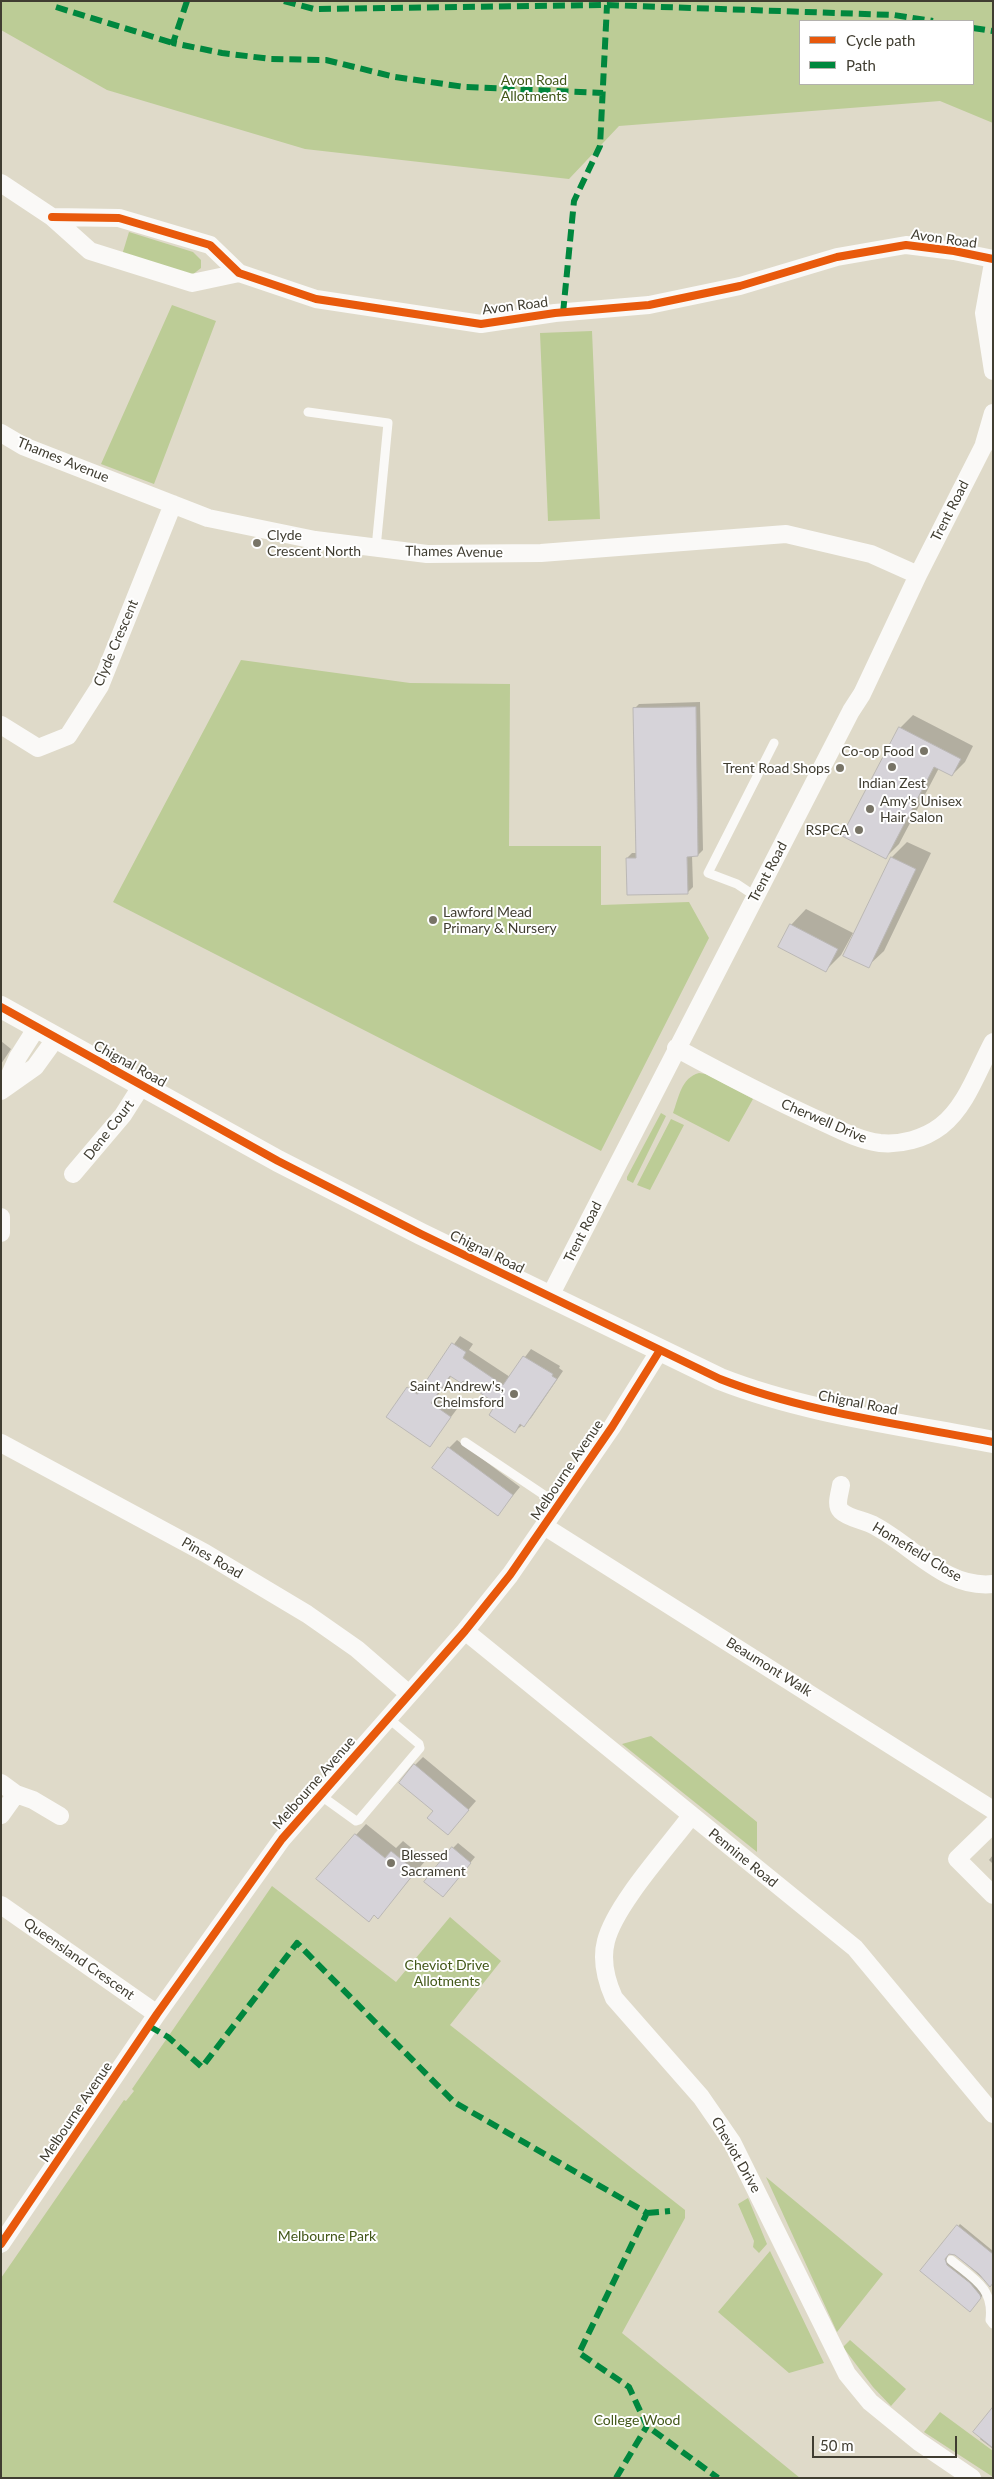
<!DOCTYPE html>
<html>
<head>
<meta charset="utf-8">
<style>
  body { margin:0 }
  #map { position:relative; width:994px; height:2479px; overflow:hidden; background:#dfdac9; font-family:Lato,sans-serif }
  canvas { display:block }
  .frame { position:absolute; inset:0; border:2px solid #403d31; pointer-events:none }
  .legend { position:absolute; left:799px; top:20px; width:175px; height:65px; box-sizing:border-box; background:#fff; border:1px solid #b3b1ad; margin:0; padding:6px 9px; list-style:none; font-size:15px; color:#403d31 }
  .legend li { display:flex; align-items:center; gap:10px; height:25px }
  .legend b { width:25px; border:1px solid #b3b1ad }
  .scale { position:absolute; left:812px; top:2436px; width:145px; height:22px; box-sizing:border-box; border:2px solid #403d31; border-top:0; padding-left:6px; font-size:15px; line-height:18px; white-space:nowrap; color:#403d31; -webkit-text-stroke:4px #fff; paint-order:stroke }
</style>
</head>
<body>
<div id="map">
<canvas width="994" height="2479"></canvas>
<div class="frame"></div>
<ul class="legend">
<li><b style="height:6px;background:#e8590c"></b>Cycle path</li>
<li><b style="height:6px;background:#00873e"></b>Path</li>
</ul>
<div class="scale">50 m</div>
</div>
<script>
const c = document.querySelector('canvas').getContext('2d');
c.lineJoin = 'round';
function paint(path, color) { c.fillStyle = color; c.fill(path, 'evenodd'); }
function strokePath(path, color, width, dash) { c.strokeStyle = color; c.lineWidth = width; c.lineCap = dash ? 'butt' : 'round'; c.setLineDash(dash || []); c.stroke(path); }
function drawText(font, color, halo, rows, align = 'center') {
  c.font = font + ' Lato,sans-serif'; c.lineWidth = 4; c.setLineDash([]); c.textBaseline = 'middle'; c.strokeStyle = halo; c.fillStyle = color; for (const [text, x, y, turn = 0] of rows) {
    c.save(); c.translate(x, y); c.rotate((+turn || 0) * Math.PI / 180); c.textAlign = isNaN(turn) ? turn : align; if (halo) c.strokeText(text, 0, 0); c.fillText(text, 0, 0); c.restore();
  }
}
const green = new Path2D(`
  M1,1H993V123L940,101L619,126L569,179L305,149L107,90L1,30ZM800,21H973V84H800Z
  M129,232L193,252L201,260V268L192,275L122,255Z
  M172,305L216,321L154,484L101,464Z
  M592,331L600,519L548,521L540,333Z
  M241,660L410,683L510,684L509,846H601V905L689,902L709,938L601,1151L113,902Z
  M699,1073L706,1074L753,1099L729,1142L673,1113C679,1097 681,1078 699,1073Z
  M661,1113L666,1116L633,1183L627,1180V1177Z
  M671,1119L684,1125L650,1190L637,1185Z
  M651,1736L757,1822V1852L622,1744Z
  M272,1886L396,1982L450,1917L501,1961L450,2025L685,2210V2218L622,2333L800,2478H1V2278L124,2100L126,2101L134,2091L132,2089Z
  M766,2177L883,2274L837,2332Z
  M748,2198L767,2244L759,2253L753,2247L754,2241L738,2204Z
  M770,2251L824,2363L789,2373L718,2312Z
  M850,2340L906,2389L891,2406L873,2387L843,2347Z
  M940,2412L993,2451V2477L924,2432Z`);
const shadow = new Path2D(`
  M700,702L703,850L698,855H692L693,887L687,893L627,858L632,853H637L634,709L639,704Z
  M913,715L973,746L965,762L952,775L939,768L899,844L886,857L900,728Z
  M907,842L931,853L884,951L868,966L892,857Z
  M806,909L853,933L841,955L826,970L791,925Z
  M1,1041L11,1049L1,1064Z
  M460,1336L473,1344L469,1350L510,1377L531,1349L560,1366L559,1368L563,1371L531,1418L515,1431L494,1401L463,1380L452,1375L438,1395L457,1409L430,1445L387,1416L415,1380L424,1386Z
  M457,1440L520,1487L498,1514L449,1448Z
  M423,1757L476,1801L448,1833L435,1811L415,1765Z
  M366,1824L396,1848L403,1841L426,1860L378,1917L356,1835Z
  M458,1843L475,1857L448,1890L453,1848Z
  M993,1855V1864L989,1860Z
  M960,2224L993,2251V2282L990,2285L955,2254L948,2253L947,2255L949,2262L972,2281L983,2295L972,2308L921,2271Z
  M993,2415V2449L980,2439Z`);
const building = new Path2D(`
  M696,707L698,856L687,857L688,894L627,895L626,858H636L633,708Z
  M899,727L961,759L952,776L934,767L886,859L842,836Z
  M891,857L916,869L869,968L843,956Z
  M790,924L838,949L826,972L778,947Z
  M452,1343L466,1352L463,1358L503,1385L523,1356L553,1374L552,1376L557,1379L524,1427L520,1424L515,1433L489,1415L494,1407L490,1404L492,1401L463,1381L461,1383L450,1376L431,1403L451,1417L430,1447L386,1417L407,1387L417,1394Z
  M448,1447L513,1495L498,1516L432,1468Z
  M414,1764L469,1810L448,1835L427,1818L433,1811L399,1783Z
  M355,1834L385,1858L391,1851L416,1871L378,1919L374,1915L369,1922L316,1879Z
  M452,1847L471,1863L443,1897L424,1882Z
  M957,2225L993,2254V2283L990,2287L979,2274L955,2255L949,2254L945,2259L947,2265L970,2283L980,2295L981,2298L970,2312L920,2271Z
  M993,2407V2448L973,2432Z`);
const service = new Path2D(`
  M308,412L388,423L376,548
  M755,896L737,884L708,873L774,743
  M465,1442L559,1505
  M320,1795L356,1821L359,1820L420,1748L419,1744L388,1718
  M951,2260C974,2279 994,2288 990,2320L993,2324`);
const minor = new Path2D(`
  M1,183L52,217L90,251L192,283L239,273
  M52,217L119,218L210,245L239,273L316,299L481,324L555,313L649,305L740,286L837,257L906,245L954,251L993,259
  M993,263L984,313L993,371
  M1,433L23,446L208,518L315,540L427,554L541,553L786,534L871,554L918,575
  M984,444L993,413
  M1,725L38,748L68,736L100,686L173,504
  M676,1048C722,1073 768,1097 816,1119C836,1128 857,1140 880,1143C901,1145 924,1139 941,1126C966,1107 978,1070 993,1042
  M4,1088L18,1057L37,1027
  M1,1091L35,1067L56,1038
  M73,1174L123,1115L142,1085
  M1,1217V1233
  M550,1296L851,711L862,694L918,575L983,447L993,433
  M1,1443L205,1553L307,1614L357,1649L409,1694
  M841,1485C840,1493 835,1505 841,1511C849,1519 865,1520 875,1526C913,1546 946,1589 993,1584
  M544,1526L993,1810
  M465,1631L855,1948L993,2114
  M1,1783L16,1794L1,1815
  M16,1794L33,1800L60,1816
  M691,1816C667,1848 615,1905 606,1941C601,1960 606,1980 614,1998L701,2097L732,2142L847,2374L870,2402L919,2442L972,2478
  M993,1824L957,1859L993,1895
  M1,1905L157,2014
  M1,2244L157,2014L282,1839L465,1631L510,1575L612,1427L660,1350`);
const tertiary = new Path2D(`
  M1,1007L278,1161L421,1234L720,1379C807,1413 902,1424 993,1442`);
const quiet = new Path2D(`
  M187,1L173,43L222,53L271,59L326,60L395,77L465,87L603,93
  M284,1L314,9L607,5L894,15L933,21
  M56,7L173,43
  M973,28L993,31
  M563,313L574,201L600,146L607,5
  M149,2026L168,2037L202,2067L297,1943L454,2102L647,2213L579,2353L629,2387L647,2426L718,2478
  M647,2213L670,2211
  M616,2478L647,2426`);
const cycleway = new Path2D(`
  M52,217L119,218L210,245L239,273L316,299L481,324L555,313L649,305L740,286L837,257L906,245L954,251L993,259
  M1,1007L278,1161L421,1234L720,1379C807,1413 902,1424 993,1442
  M1,2244L157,2014L282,1839L465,1631L510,1575L612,1427L660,1350`);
const markers = [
  [257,543,5,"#787466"],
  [924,751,5,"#787466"],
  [892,767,5,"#787466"],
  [840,768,5,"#787466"],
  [870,809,5,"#787466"],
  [859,830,5,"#787466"],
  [433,920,5,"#787466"],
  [514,1394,5,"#787466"],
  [391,1863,5,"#787466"]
];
const parkNames = [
  ["Avon Road",534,80],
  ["Allotments",534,96],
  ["Cheviot Drive",447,1965],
  ["Allotments",447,1981],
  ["Melbourne Park",327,2236],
  ["College Wood",637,2420]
];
const streetNames = [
  ["Avon Road",944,239,8],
  ["Avon Road",515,306,-7],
  ["Thames Avenue",63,460,22],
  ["Trent Road",950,511,-63],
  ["Thames Avenue",454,552,1],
  ["Clyde Crescent",116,643,-67],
  ["Trent Road",768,872,-62],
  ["Chignal Road",130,1064,29],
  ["Cherwell Drive",824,1121,23],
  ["Dene Court",109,1130,-52],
  ["Trent Road",583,1232,-63],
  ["Chignal Road",487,1252,26],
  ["Chignal Road",858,1403,11],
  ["Melbourne Avenue",567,1470,-56],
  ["Homefield Close",917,1552,31],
  ["Pines Road",212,1558,30],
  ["Beaumont Walk",769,1667,32],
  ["Melbourne Avenue",314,1783,-49],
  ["Pennine Road",743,1858,39],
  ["Queensland Crescent",79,1959,35],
  ["Melbourne Avenue",76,2112,-56],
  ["Cheviot Drive",736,2155,60]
];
const poiNames = [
  ["Clyde",267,535],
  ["Crescent North",267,551],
  ["Co-op Food",914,751,"right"],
  ["Trent Road Shops",830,768,"right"],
  ["Indian Zest",892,783,"center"],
  ["Amy's Unisex",880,801],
  ["Hair Salon",880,817],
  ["RSPCA",849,830,"right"],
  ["Lawford Mead",443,912],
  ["Primary & Nursery",443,928],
  ["Saint Andrew's,",504,1386,"right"],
  ["Chelmsford",504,1402,"right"],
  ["Blessed",401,1855],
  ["Sacrament",401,1871]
];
paint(green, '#bccc96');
paint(shadow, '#0003');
paint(building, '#d6d3d9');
strokePath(building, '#bab7b5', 1);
strokePath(service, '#faf9f7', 9);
strokePath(minor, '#faf9f7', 18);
strokePath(tertiary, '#faf9f7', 22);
strokePath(quiet, '#00873e', 6, [12, 6]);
strokePath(cycleway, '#e8590c', 8);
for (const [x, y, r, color] of markers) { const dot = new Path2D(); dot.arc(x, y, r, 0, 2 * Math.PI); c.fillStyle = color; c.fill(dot); strokePath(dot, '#fff', 2); }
drawText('14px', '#425719', '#fff', parkNames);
drawText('14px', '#403d31', '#fff', streetNames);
drawText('14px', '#403d31', '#fff', poiNames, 'left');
</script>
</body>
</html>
